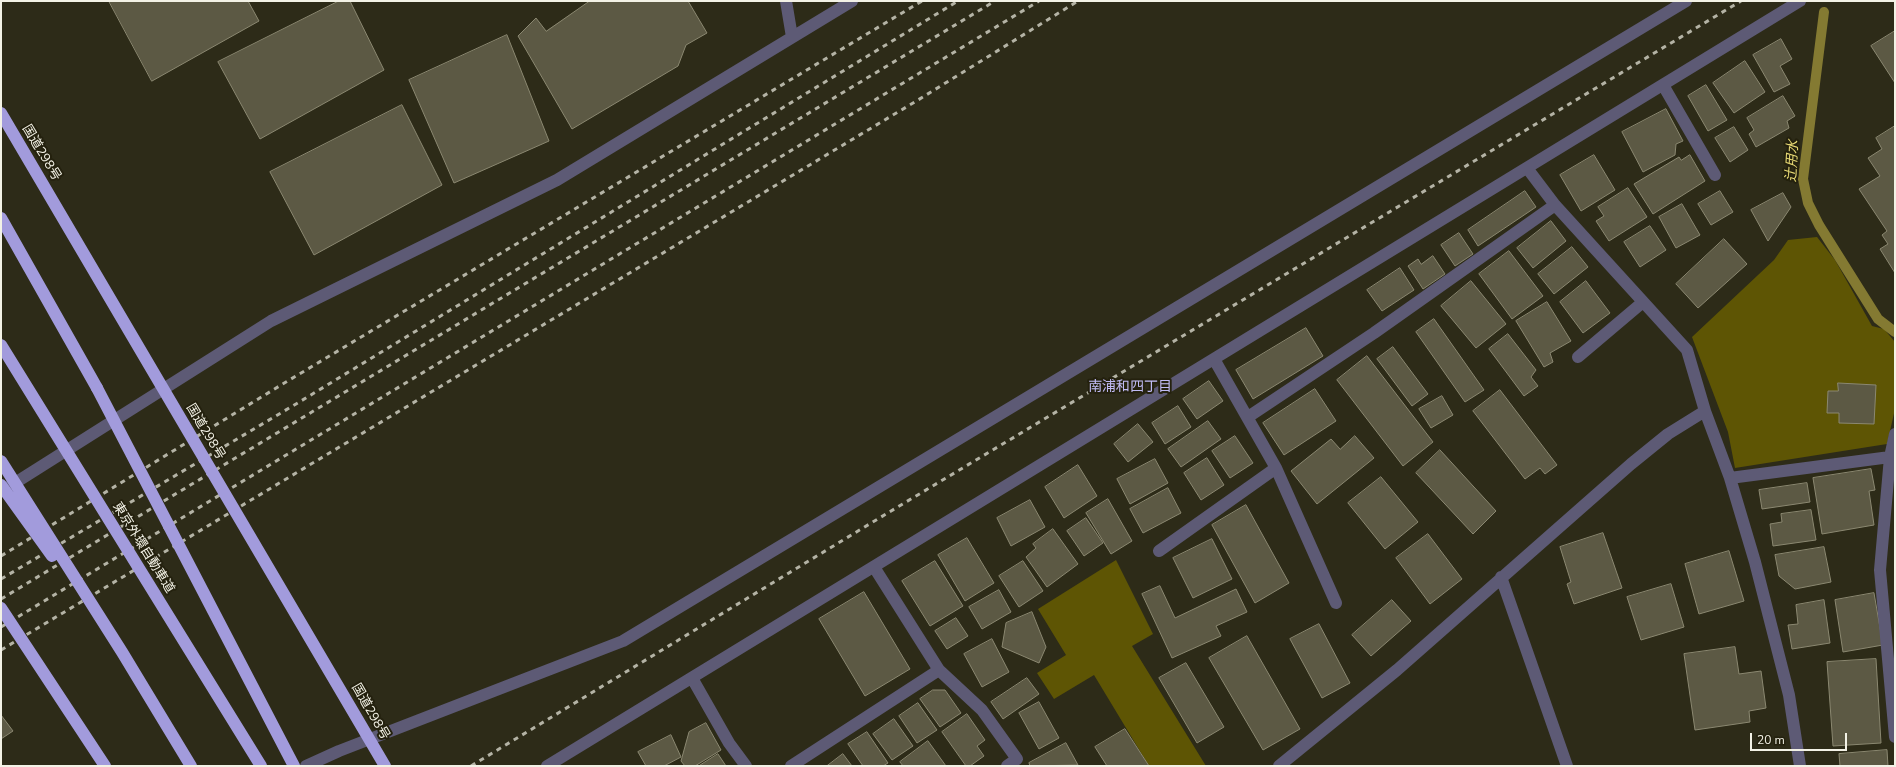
<!DOCTYPE html>
<html>
<head>
<meta charset="utf-8">
<style>
  body { margin:0 }
  #map { position:relative; width:1896px; height:767px; overflow:hidden; background:#2d2b18; font-family:"Nunito Sans",sans-serif }
  canvas { display:block }
  .frame { position:absolute; inset:0; border:2px solid #f3f2e6; pointer-events:none }
  .scale { position:absolute; left:1750px; top:733px; width:97px; height:18px; box-sizing:border-box; border:2px solid #f3f2e6; border-top:0; padding-left:5px; font-size:12px; line-height:14px; white-space:nowrap; color:#f3f2e6; -webkit-text-stroke:3px #24210e; paint-order:stroke }
</style>
</head>
<body>
<div id="map">
<canvas width="1896" height="767"></canvas>
<div class="frame"></div>
<div class="scale">20 m</div>
</div>
<script>
const c = document.querySelector('canvas').getContext('2d');
c.lineJoin = 'round';
function paint(path, color) { c.fillStyle = color; c.fill(path, 'evenodd'); }
function strokePath(path, color, width, dash) { c.strokeStyle = color; c.lineWidth = width; c.lineCap = dash ? 'butt' : 'round'; c.setLineDash(dash || []); c.stroke(path); }
function drawText(font, color, halo, rows, align = 'center') {
  c.font = font + ' "Nunito Sans","Noto Sans JP",sans-serif'; c.lineWidth = 4; c.setLineDash([]); c.textBaseline = 'middle'; c.strokeStyle = halo; c.fillStyle = color; for (const [text, x, y, turn = 0] of rows) {
    c.save(); c.translate(x, y); c.rotate((+turn || 0) * Math.PI / 180); c.textAlign = isNaN(turn) ? turn : align; if (halo) c.strokeText(text, 0, 0); c.fillText(text, 0, 0); c.restore();
  }
}
const green = new Path2D(`
  M1817,237L1835,260L1872,326L1884,329L1895,342V409L1887,444L1735,468L1728,432L1692,337L1774,260L1788,240Z
  M1116,560L1153,634L1132,646L1206,766H1149L1094,675L1054,699L1037,673L1066,655L1038,609Z`);
const stream = new Path2D(`
  M1824,12L1803,179L1808,203L1819,225L1878,319L1895,332`);
const building = new Path2D(`
  M109,1H248L259,21L152,81Z
  M339,1H350L384,70L260,139L218,62Z
  M590,1H688L707,33L686,45L678,66L572,129L518,36L536,18L546,31Z
  M1895,31V83L1871,46Z
  M507,35L549,141L454,183L409,80Z
  M1781,39L1792,59L1780,66L1790,84L1774,92L1753,55Z
  M1745,61L1765,92L1734,113L1713,83Z
  M1706,85L1727,120L1708,131L1688,96Z
  M1783,96L1795,116L1787,121L1789,128L1756,147L1749,134L1754,130L1747,118Z
  M402,105L442,185L314,255L270,172Z
  M1666,109L1683,141L1676,144L1675,155L1643,172L1622,132Z
  M1895,126V273L1880,249L1888,244L1882,235L1887,231L1859,189L1880,176L1868,158L1882,149L1876,138Z
  M1734,127L1748,150L1730,162L1715,138Z
  M1594,155L1615,190L1581,211L1560,175Z
  M1690,155L1705,181L1653,214L1634,184L1679,157L1681,160Z
  M1628,188L1647,217L1609,241L1596,221L1604,216L1598,207Z
  M1525,191L1536,207L1478,246L1468,230Z
  M1720,191L1733,212L1711,225L1698,204Z
  M1783,193L1791,207L1768,241L1751,210Z
  M1682,204L1700,235L1676,248L1659,217Z
  M1551,221L1566,241L1533,268L1517,248Z
  M1650,226L1666,250L1640,267L1624,242Z
  M1459,233L1473,254L1455,266L1441,245Z
  M1724,239L1747,264L1698,308L1676,284Z
  M1572,247L1588,267L1554,294L1538,274Z
  M1509,251L1543,296L1512,319L1479,274Z
  M1433,256L1445,274L1423,289L1408,266L1418,259L1421,264Z
  M1400,268L1414,290L1382,311L1367,290Z
  M1471,281L1506,324L1476,348L1441,306Z
  M1586,281L1610,313L1583,333L1560,302Z
  M1547,302L1571,341L1550,353L1553,362L1544,367L1516,321Z
  M1434,319L1484,390L1465,402L1416,332Z
  M1306,328L1323,356L1253,399L1236,370Z
  M1508,334L1536,370L1531,377L1538,386L1524,396L1489,349Z
  M1393,347L1428,394L1412,406L1377,359Z
  M1367,356L1433,442L1403,466L1337,380Z
  M1209,381L1223,401L1197,419L1183,399Z
  M1838,383L1876,385L1874,424L1839,423V413H1827L1828,391H1838Z
  M1315,389L1336,421L1284,455L1263,423Z
  M1500,390L1557,465L1545,474L1540,468L1525,479L1473,411Z
  M1442,396L1453,415L1431,428L1419,409Z
  M1178,406L1191,427L1165,444L1152,423Z
  M1208,421L1221,439L1181,467L1168,449Z
  M1138,424L1153,442L1128,462L1114,444Z
  M1235,436L1253,463L1230,478L1212,451Z
  M1355,436L1374,458L1317,504L1291,471L1331,439L1340,449Z
  M1440,450L1496,511L1473,534L1416,473Z
  M1207,458L1224,485L1201,500L1184,473Z
  M1155,459L1168,483L1130,504L1117,479Z
  M1078,465L1097,496L1064,518L1045,487Z
  M1871,469L1875,490L1869,491L1874,525L1822,534L1813,478Z
  M1381,477L1418,522L1385,549L1348,503Z
  M1807,483L1810,502L1762,509L1759,490Z
  M1168,488L1181,513L1143,533L1130,509Z
  M1108,499L1132,541L1111,554L1086,513Z
  M1030,500L1045,527L1011,546L997,518Z
  M1246,505L1289,583L1255,603L1212,525Z
  M1811,510L1816,540L1773,546L1770,524L1782,522L1781,514Z
  M1086,518L1103,543L1084,556L1067,531Z
  M1053,529L1078,564L1047,587L1026,557L1036,548L1033,544Z
  M1603,533L1622,588L1574,604L1567,584L1571,582L1560,547Z
  M1428,534L1462,579L1430,604L1396,558Z
  M967,538L994,583L965,601L938,555Z
  M1212,539L1232,579L1193,598L1173,558Z
  M1824,547L1831,582L1795,589L1779,576L1775,555Z
  M1729,551L1744,601L1699,614L1685,564Z
  M935,561L963,606L930,626L902,581Z
  M1023,561L1043,591L1019,607L999,576Z
  M1671,584L1684,627L1641,640L1627,597Z
  M1160,586L1175,618L1236,589L1247,612L1216,626L1221,636L1172,658L1142,594Z
  M999,590L1011,612L982,629L969,607Z
  M864,592L910,669L865,696L819,619Z
  M1874,593L1883,645L1843,652L1835,600Z
  M1392,600L1411,621L1371,656L1352,635Z
  M1824,600L1830,643L1792,649L1788,625L1798,624L1796,605Z
  M1032,612L1046,647L1039,663L1002,647L1006,623Z
  M956,618L968,636L947,649L935,631Z
  M1319,624L1350,683L1322,698L1290,639Z
  M1247,636L1300,729L1263,750L1209,658Z
  M992,639L1009,672L982,687L964,654Z
  M1735,647L1739,674L1761,671L1766,708L1749,711L1750,722L1695,730L1684,654Z
  M1876,659L1881,743L1833,746L1827,662Z
  M1186,663L1224,727L1197,743L1159,678Z
  M1027,678L1039,694L1003,719L991,702Z
  M933,690H945L961,713L940,727L920,699Z
  M1039,702L1059,738L1039,749L1019,713Z
  M918,703L937,730L917,743L899,716Z
  M967,714L985,740L977,746L984,756L970,766H966L942,732Z
  M1,715L13,731L1,739Z
  M894,719L913,746L892,760L873,734Z
  M706,723L721,750L695,766H685L681,761L689,732Z
  M1125,729L1149,766H1107L1095,747Z
  M867,732L888,763L883,766H863L848,744Z
  M671,735L681,757L664,766H646L638,752Z
  M928,741L946,766H903L900,762Z
  M1066,743L1078,765L1030,766L1029,763Z
  M1887,750L1888,766H1840L1839,754Z
  M718,754L726,766H699Z
  M843,754L852,766H827Z`);
const minor = new Path2D(`
  M786,1L792,37
  M1663,85L1715,175
  M1527,168L1555,205L1687,350L1705,411L1730,478L1755,562L1789,695L1800,766
  M1578,357L1643,302
  M1214,359L1276,468L1336,603
  M1248,417L1374,333L1555,205
  M1895,434L1890,457L1880,570L1895,737
  M1730,478L1890,457
  M7,488L271,321L557,180L852,1
  M1159,551L1276,468
  M874,567L939,670
  M1501,577L1567,766
  M692,678L729,743L746,766
  M306,766L339,751L623,641L1686,1
  M547,766L1800,1
  M791,766L939,670L982,710L1017,759L1007,766
  M1279,766L1397,670L1631,464L1668,434L1705,411`);
const highway = new Path2D(`
  M1,218L97,388`);
const rail = new Path2D(`
  M1,556L286,382L922,1
  M1,579L296,404L958,1
  M1,599L995,1
  M1,627L1039,1
  M1,650L918,100L1078,1
  M471,766L886,514L1741,1`);
const highwayBridge = new Path2D(`
  M1,113L385,766
  M1,345L261,766
  M97,388L294,766
  M1,461L122,652L191,766
  M1,485L52,556
  M1,608L105,766`);
const streetNames = [
  ["国道298号",41,153,59],
  ["国道298号",205,432,59],
  ["東京外環自動車道",143,548,58],
  ["国道298号",370,712,60]
];
const waterNames = [
  ["辻用水",1793,161,-87]
];
const neighbourhoodNames = [
  ["南浦和四丁目",1130,388]
];
paint(green, '#5e5504');
strokePath(stream, '#847a32', 10);
paint(building, '#5c5944');
strokePath(building, '#8b8871', 1);
strokePath(minor, '#5d5a75', 12);
strokePath(highway, '#a29bdc', 12);
strokePath(rail, '#b4b3a5', 3, [5, 5]);
strokePath(highwayBridge, '#a29bdc', 12);
drawText('13px', '#f3f2e6', '#24210e', streetNames);
drawText('italic 14px', '#e8da75', '#24210e', waterNames);
drawText('14px', '#c0bbf4', '#24210e', neighbourhoodNames);
</script>
</body>
</html>
